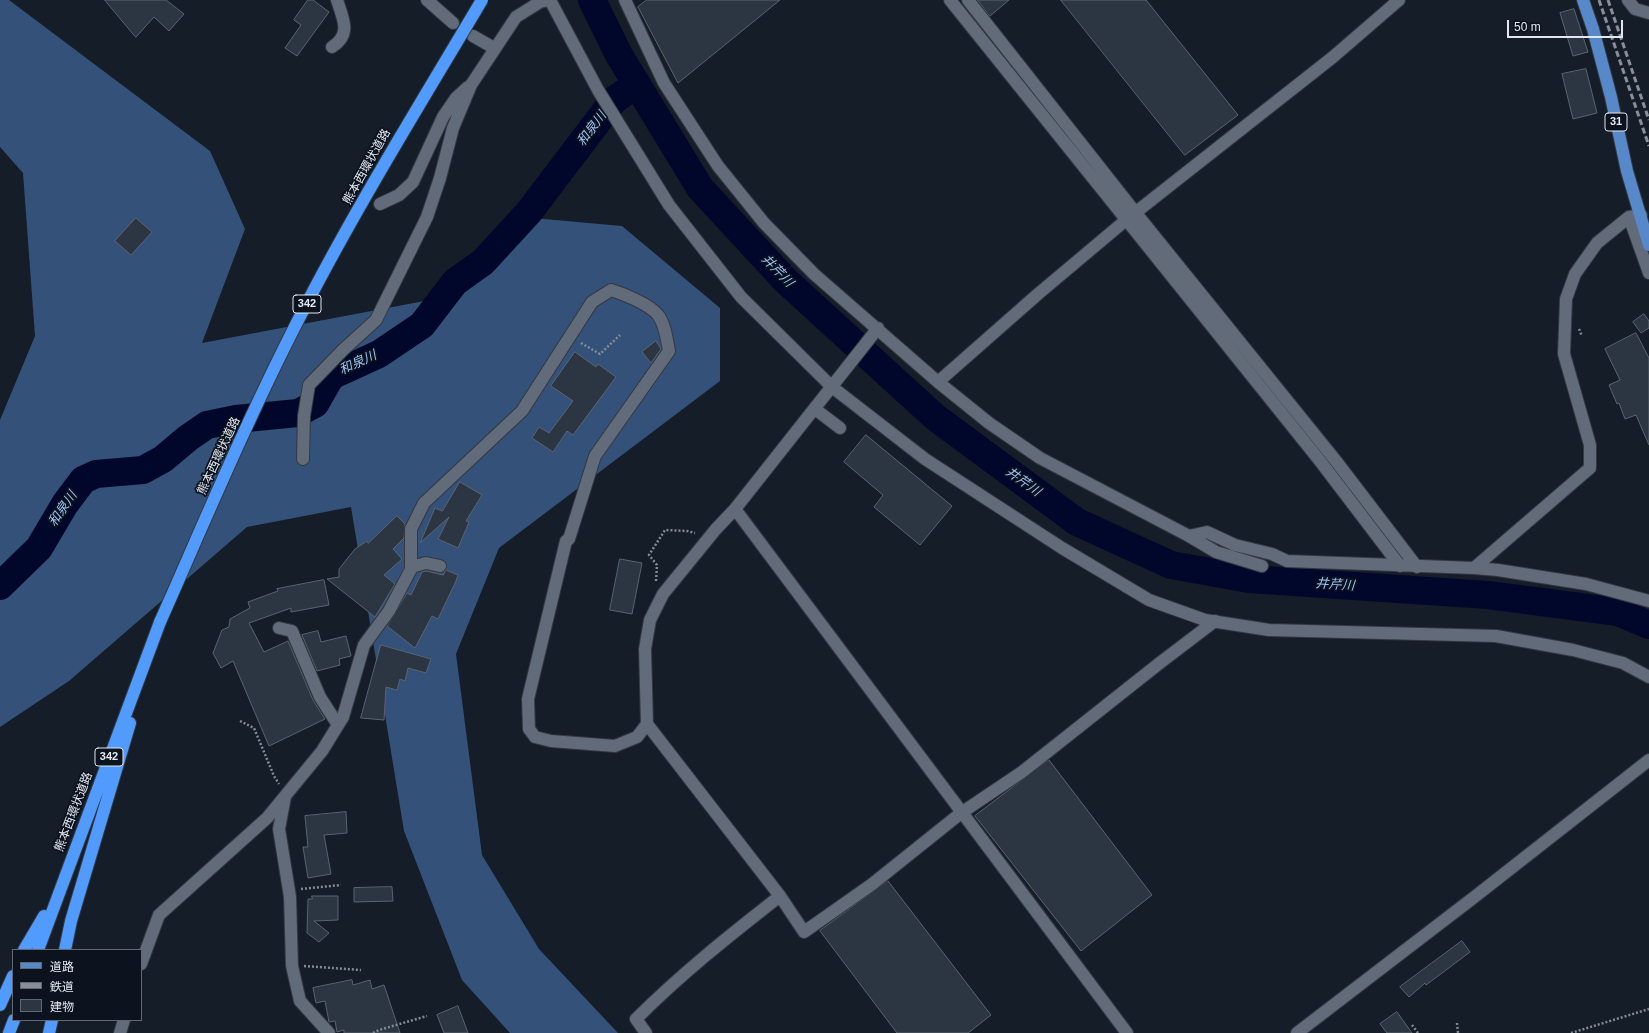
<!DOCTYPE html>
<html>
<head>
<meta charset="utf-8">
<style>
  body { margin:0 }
  #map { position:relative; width:1649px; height:1033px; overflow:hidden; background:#151d28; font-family:Arial,"Noto Sans JP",sans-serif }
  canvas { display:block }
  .legend { position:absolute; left:12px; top:949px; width:130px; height:72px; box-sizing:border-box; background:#0c131e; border:1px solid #626872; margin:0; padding:5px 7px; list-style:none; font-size:12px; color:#e2e8f0 }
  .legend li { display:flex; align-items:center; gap:8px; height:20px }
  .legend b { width:20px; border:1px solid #626872 }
  .scale { position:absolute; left:1507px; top:20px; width:116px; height:18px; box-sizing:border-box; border:2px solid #e2e8f0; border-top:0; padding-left:5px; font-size:12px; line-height:14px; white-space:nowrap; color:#e2e8f0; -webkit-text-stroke:3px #0c131e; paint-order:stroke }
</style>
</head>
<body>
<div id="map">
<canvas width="1649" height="1033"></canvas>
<ul class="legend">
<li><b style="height:5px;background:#5788c9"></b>道路</li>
<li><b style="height:5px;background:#888f98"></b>鉄道</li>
<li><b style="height:11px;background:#2c3542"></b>建物</li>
</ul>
<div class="scale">50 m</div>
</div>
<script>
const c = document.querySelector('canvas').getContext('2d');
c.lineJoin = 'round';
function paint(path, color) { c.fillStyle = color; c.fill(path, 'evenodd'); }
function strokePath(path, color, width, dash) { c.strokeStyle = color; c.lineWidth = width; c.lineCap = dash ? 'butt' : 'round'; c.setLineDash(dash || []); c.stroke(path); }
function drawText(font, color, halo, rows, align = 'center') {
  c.font = font + ' Arial,"Noto Sans JP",sans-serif'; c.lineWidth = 3.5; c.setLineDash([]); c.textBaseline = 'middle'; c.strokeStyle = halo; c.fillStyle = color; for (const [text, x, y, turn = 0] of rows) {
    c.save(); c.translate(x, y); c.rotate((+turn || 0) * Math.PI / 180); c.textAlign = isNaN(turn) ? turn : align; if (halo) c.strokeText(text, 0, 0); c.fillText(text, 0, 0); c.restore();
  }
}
const forest = new Path2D(`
  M0,0H9L210,151L245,229L202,343L456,295L533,218L622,226L720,308V381L499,548L456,654L482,855L539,949L618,1033H510L462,980L404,831L351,507L247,527L69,681L0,727V420L35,336L23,173L0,147Z`);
const river = new Path2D(`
  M592,0L619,55L700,188L786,281L935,417L1077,522L1171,565L1249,579L1488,595L1618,612L1649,625
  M0,586L39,548L65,504L83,480L96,474L143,470L163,459L188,438L207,425L236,419L298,413L315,404L331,376L379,354L422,325L455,282L483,262L529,212L614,100L637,84`);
const building = new Path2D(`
  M105,0H166L184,14L169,31L154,17L136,37Z
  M308,0H313L329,12L297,56L285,48L301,25L294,20Z
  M647,0H780L678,83L638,7Z
  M978,0H1009L990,16Z
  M1061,0H1146L1238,115L1185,155Z
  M1574,9L1588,52L1573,56L1560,13Z
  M1586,69L1597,113L1573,119L1562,74Z
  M136,218L152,232L131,255L115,241Z
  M1644,314L1649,321V328L1641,333L1633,322Z
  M1636,333L1649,358V445L1636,415L1625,419L1619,403L1617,404L1609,385L1620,380L1605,349Z
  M656,341L661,349L651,363L642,352Z
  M575,352L596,367L598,364L616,377L573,435L567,431L553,452L532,438L539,427L549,433L573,401L551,386Z
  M866,435L952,506L920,545L874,507L883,495L844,462Z
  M460,482L482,495L466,521L469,522L458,548L438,539L449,517L420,543L435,508L442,511Z
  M397,516L405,524L404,538L393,549L402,559L384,575L395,584L375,617L327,579L339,577V569L355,549L367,541L368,543Z
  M620,559L642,563L632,614L610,610Z
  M446,570L458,575L456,581L438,619L432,616L415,648L387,626L407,593L411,595L422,572L426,571L443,575Z
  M324,580L329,605L291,612V608L249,623L264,652L288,641L313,700L325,719L269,746L233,661L221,668L213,653L222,630L229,627L230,619L250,608L248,602L278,591L277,589Z
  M318,631L321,642L346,636L351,656L339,659L340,665L317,671L302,635Z
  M381,645L431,659L426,673L408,668L405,681L400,679L397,690L386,687L384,720L361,718Z
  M1049,760L1152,895L1081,951L975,816Z
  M346,812L347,833L324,835L331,874L308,878L303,847H308L305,816Z
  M888,881L991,1015L968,1033H897L820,931Z
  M392,887L393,901L354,902V888Z
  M312,896H338V920L314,921L329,933L319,942L307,933L308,899H312Z
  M1462,941L1470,952L1426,985L1425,983L1409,997L1400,987Z
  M352,980L353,985L370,980L372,989L384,985L400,1033H344V1030L337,1032L335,1021L329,1022L325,1001L316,1003L313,988Z
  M458,1006L468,1033H444L437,1015Z
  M1397,1012L1412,1033H1387L1380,1024Z`);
const path = new Path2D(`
  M1579,329L1582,336
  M581,343L600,354L620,335
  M656,581L657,565L649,555L665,530L687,531L695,533
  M240,721L254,728L274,776L279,784
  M301,889L341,885
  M304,966L361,970
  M1457,1023L1458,1033
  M1412,1025L1418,1033
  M373,1033L379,1030L427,1016
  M1571,1033L1649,1009`);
const minor = new Path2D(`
  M427,0L453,23
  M550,0L598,90L669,205L741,297L832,387L925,459L1062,548L1149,600L1205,620L1269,630L1496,636L1573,650L1623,663L1649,677
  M625,0L664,83L718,166L764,223L814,274L938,382L1038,294L1126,220L1333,57L1399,0
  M950,0L1320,461L1400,566
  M968,0L1135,212L1336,461L1417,567
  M1628,0L1635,9L1649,13
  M473,36L494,48
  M332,47C352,34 343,19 337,0
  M380,204L399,195L413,182L443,117L456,98L468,87
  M1641,215L1629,217L1597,243L1575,274L1566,299L1564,354L1590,445V468L1474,568L1498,570L1586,584L1649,601
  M1629,217L1649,273
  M878,328L735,509L716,529L663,594L650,620L645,649L647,724L780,896L804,932L871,885L961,813L1022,772L1161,662L1215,621
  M938,382L989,423L1040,458L1189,536L1207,532L1235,545L1272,554L1287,561L1474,568
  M815,409L840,428
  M303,459L304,416L309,385L343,350L376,320L427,217L440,178L453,128L471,85L516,17L540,2L548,0
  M735,509L1127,1033
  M1189,536L1216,552L1262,566
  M411,567L426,563L440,566
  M279,628L292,631L320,697L338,725
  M285,797L279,829L290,897L292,966L300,1001L329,1033
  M141,964L159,915L267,818L322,751L343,717L364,645L389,611L411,569V529L424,503L522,411L592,302L611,290C624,294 649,304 658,315C665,324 667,340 669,351L595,456L569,539L566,541L528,699L529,729L535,737L551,741L615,746L637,737L647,724
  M120,1033L124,1020
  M646,1033L636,1019C681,974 730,935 780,896
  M1297,1033L1477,895L1649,760`);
const major = new Path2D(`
  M1583,0L1593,29L1611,97L1627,171L1649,245`);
const highway = new Path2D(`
  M24,950L44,916
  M38,950L160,622
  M65,950L71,921L130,723
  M0,1005L13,976
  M9,1033L14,1020
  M49,1033L52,1020`);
const rail = new Path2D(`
  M1599,0L1649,146
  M1608,0L1649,120`);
const highwayBridge = new Path2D(`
  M160,622C207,516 252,408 306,305C360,201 422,101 482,0`);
const shields = [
  [1616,122,22],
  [307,304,28],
  [109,757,28]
];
const shieldNames = [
  ["31",1616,122],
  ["342",307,304],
  ["342",109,757]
];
const streetNames = [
  ["熊本西環状道路",367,167,-61],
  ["熊本西環状道路",219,456,-65],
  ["熊本西環状道路",74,812,-69]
];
const waterNames = [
  ["和泉川",592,129,-53],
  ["井芹川",777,271,46],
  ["和泉川",358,363,-25],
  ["井芹川",1023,482,36],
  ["和泉川",63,509,-56],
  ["井芹川",1335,585,4]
];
paint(forest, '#335179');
strokePath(river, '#00072a', 28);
paint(building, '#2c3542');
strokePath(building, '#5a6471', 1);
strokePath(minor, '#333841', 14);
strokePath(major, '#333841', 14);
strokePath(highway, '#333841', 14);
strokePath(path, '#848b94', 2.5, [2, 2]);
strokePath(minor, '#616b79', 12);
strokePath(major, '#5788c9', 12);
strokePath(highway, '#519bff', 12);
strokePath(rail, '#888f98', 3, [6, 3]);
strokePath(highwayBridge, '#333841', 14, []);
strokePath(highwayBridge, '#519bff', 12);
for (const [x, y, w] of shields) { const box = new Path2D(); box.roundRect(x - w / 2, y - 9, w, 18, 3); c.fillStyle = '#0c131e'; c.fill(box); strokePath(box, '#e2e8f0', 1); }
drawText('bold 11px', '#e2e8f0', null, shieldNames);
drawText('12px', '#e2e8f0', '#0c131e', streetNames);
drawText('italic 13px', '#9cc1f6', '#0c131e', waterNames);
</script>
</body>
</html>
